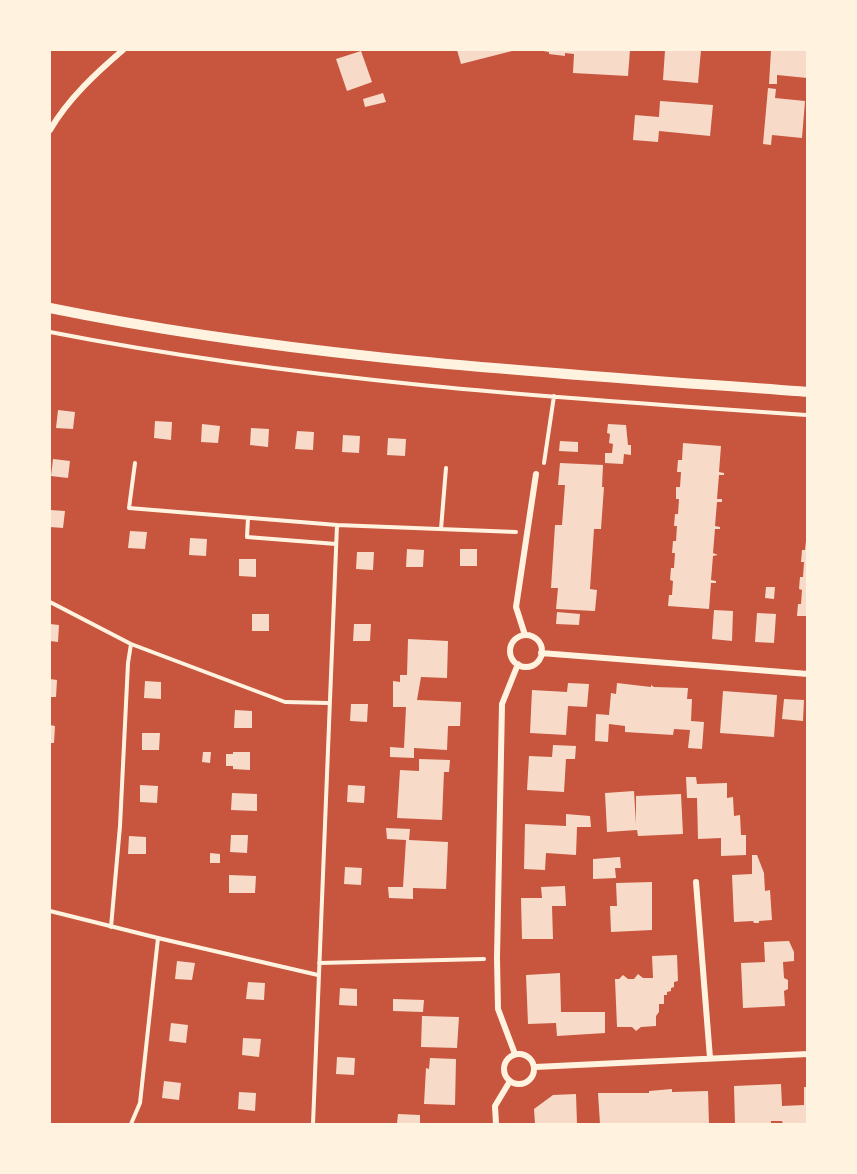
<!DOCTYPE html>
<html>
<head>
<meta charset="utf-8">
<style>
  body { margin:0 }
  #map { position:relative; width:857px; height:1174px; overflow:hidden; background:#c8553d; font-family:"Sofia Sans Condensed",sans-serif }
  canvas { display:block }
  .frame { position:absolute; inset:0; border:51px solid #fff3e0; pointer-events:none }
</style>
</head>
<body>
<div id="map">
<canvas width="857" height="1174"></canvas>
<div class="frame"></div>
</div>
<script>
const c = document.querySelector('canvas').getContext('2d');
c.lineJoin = 'round';
function paint(path, color) { c.fillStyle = color; c.fill(path, 'evenodd'); }
function strokePath(path, color, width, dash) { c.strokeStyle = color; c.lineWidth = width; c.lineCap = dash ? 'butt' : 'round'; c.setLineDash(dash || []); c.stroke(path); }
const building = new Path2D(`
  M457,50H516L461,64Z
  M543,50H630L628,76L573,73L574,54L565,53V56L549,54V52L543,51Z
  M665,50H701L698,83L663,80Z
  M771,50H807V78L777,75V84H769Z
  M361,51L372,82L347,91L336,59Z
  M768,88L776,89L775,98L805,101L802,138L772,135L771,145L763,144Z
  M383,93L386,102L365,107L363,99Z
  M660,101L713,105L710,136L659,131L658,142L633,140L635,115L659,117Z
  M58,410L75,412L73,429L56,428Z
  M155,421L172,422L171,440L154,438Z
  M202,424L220,426L218,443L201,442Z
  M608,424L626,425L628,445H631V455L624,454L623,464L605,463V453H612L613,444L609,443L610,434L607,433Z
  M251,428L269,429L268,447L250,445Z
  M297,431L314,432L313,450L295,449Z
  M343,435L360,436L359,453L342,452Z
  M388,438L406,439L405,456L387,455Z
  M560,441L578,442V452L559,451Z
  M683,443L721,446L719,472L724,473V475H719L717,499H722V502H717L715,526L720,527V529H715L713,553L718,555L713,556L711,580L716,581V583H711L709,609L668,606L669,595H672L673,581L670,580L671,568H674L675,553H672L673,541H676L677,526H674L675,514H678L679,499H676V487H680L681,472H677L678,460H682Z
  M53,459L70,461L68,478L51,476Z
  M560,463L603,465L602,487H604L601,529H594L590,589L597,590L595,611L556,609L558,588H551L555,525H562L565,485H558Z
  M50,510L65,511L63,528L50,527Z
  M130,531L147,532L145,549L128,548Z
  M190,538L207,539L206,556L189,555Z
  M806,541H807V616H797L798,604H801L802,590L799,589L800,577H803L804,562H801L802,550H805Z
  M407,549L424,550L423,567H406Z
  M460,549H477V566H460Z
  M357,552H374L373,570L356,569Z
  M239,559H256V577L239,576Z
  M766,587H775L774,599L765,598Z
  M714,610L733,611L732,641L712,639Z
  M557,612L580,614L579,625L556,624Z
  M757,613L776,614L774,643L755,642Z
  M252,614H269V631H252Z
  M50,624L59,625L58,642L50,641Z
  M354,624H371L370,641H353Z
  M408,639L448,641L447,678L421,677L417,700L461,702L460,726H448L447,750L414,748V758L390,757V747L404,748L406,707H393V681L400,682V675H407Z
  M50,679L57,680L56,697H50Z
  M145,681L161,682V699L144,698Z
  M568,683L589,684L587,707L568,706L566,735L530,733L532,690L567,692Z
  M617,683L651,687V685L654,687L688,688L687,699H692L691,721L704,722L702,749L688,748L690,730L674,729L673,735L625,732V726L609,724L608,742L595,741L596,714L609,715L611,693L616,694Z
  M723,691L777,695L774,737L720,733Z
  M784,699L804,700L803,721L782,719Z
  M351,704H368L367,722L350,721Z
  M235,710L252,711V728H234Z
  M50,725L55,726L54,743H50Z
  M142,733H160L159,750H142Z
  M553,745L576,746L575,759H566L564,792L527,790L529,756L552,757Z
  M203,752H211L210,763L202,762Z
  M233,752H250V770L233,769V766H226V754H233Z
  M419,759L450,760L449,772H444L442,820L397,818L400,770L419,771Z
  M686,777H696L697,784L727,783V798L733,797L734,816L740,815L741,835H746V855L721,856V838L698,839L697,798H687Z
  M140,785L158,786L157,803L140,802Z
  M348,785L365,786L364,803L347,802Z
  M634,791L636,824V796L681,794L683,834L638,836L637,830L607,832L605,793Z
  M232,793L257,794V811L231,810Z
  M566,814L590,816L591,827H577L576,855L546,853L545,870L524,869L525,824L566,826Z
  M386,828L410,829L409,840L448,842L446,889L413,888V899L389,898L388,887H403L406,840L387,839Z
  M231,835H248L247,853L230,852Z
  M129,836L146,837V854H128Z
  M210,853L220,854V863H210Z
  M752,855H757L764,873L765,891L770,890L772,920L759,921V923H754L753,921L734,922L732,875L752,874Z
  M620,857L621,868H615L616,878L593,879V859Z
  M345,867L362,868L361,885L344,884Z
  M229,875L256,876L255,893H229Z
  M652,882V930L611,932L610,906H617L616,883Z
  M565,886L566,906H552L553,939H522L521,898H542L541,887Z
  M789,941L794,952V961L783,962L784,978L788,980V989L784,991L785,1006L743,1008L741,963L765,962L764,942Z
  M677,955L678,981L674,982V987L671,988V991L667,992V995H664V1004H659V1012L656,1016V1026L641,1027L636,1031L632,1027H617L615,979H619L623,975L628,979H634L638,974L643,978H653L652,956Z
  M177,961L195,963L192,980L175,979Z
  M560,973L561,1012H605V1033L557,1036L556,1023L528,1024L526,975Z
  M248,982L265,983L264,1000L246,999Z
  M340,988L357,989V1006L339,1005Z
  M393,999L424,1000L423,1012L393,1011Z
  M422,1016L459,1017L457,1048L421,1047Z
  M171,1023L188,1025L186,1043L169,1041Z
  M243,1038L261,1039L259,1057L242,1055Z
  M337,1057L355,1058L354,1075L336,1074Z
  M430,1058L456,1059L455,1105L424,1104L426,1068L429,1069Z
  M164,1081L181,1083L179,1100L162,1098Z
  M781,1084L782,1106L804,1105V1087H807V1124H783L782,1121H771V1124H735L734,1086Z
  M672,1089V1092L708,1091L709,1124H600L598,1093H649V1091Z
  M239,1092L256,1093L255,1111L238,1109Z
  M576,1094L577,1124H535L534,1109L553,1095Z
  M398,1114L420,1115V1124H397Z`);
const path = new Path2D(`
  M50,332C299,381 554,398 808,415
  M135,463L129,508L337,525L313,1124
  M544,463L554,396
  M248,518L247,537L336,544
  M337,525L516,532
  M441,529L446,468
  M50,602L131,644
  M50,911L158,938L318,975
  M111,927L120,826L128,663L131,644L285,702L328,703
  M319,963L484,959
  M131,1124L140,1103L158,938`);
const minor = new Path2D(`
  M50,130C68,99 96,73 123,50
  M525,635L516,607L536,474
  M510 651a16 16 0 1 1 32 0a16 16 0 1 1-32 0Z
  M541,653L808,674
  M696,882L710,1058
  M504 1069a15 15 0 1 1 30 0a15 15 0 1 1-30 0Z
  M515,1054L498,1009L497,958L502,704L518,664
  M535,1067L808,1054
  M496,1124L495,1106L510,1081`);
const tertiary = new Path2D(`
  M50,308C299,359 554,373 808,392`);
paint(building, '#f7dbc8');
strokePath(path, '#fff3e0', 4);
strokePath(minor, '#fff3e0', 6);
strokePath(tertiary, '#fff3e0', 10);
</script>
</body>
</html>
